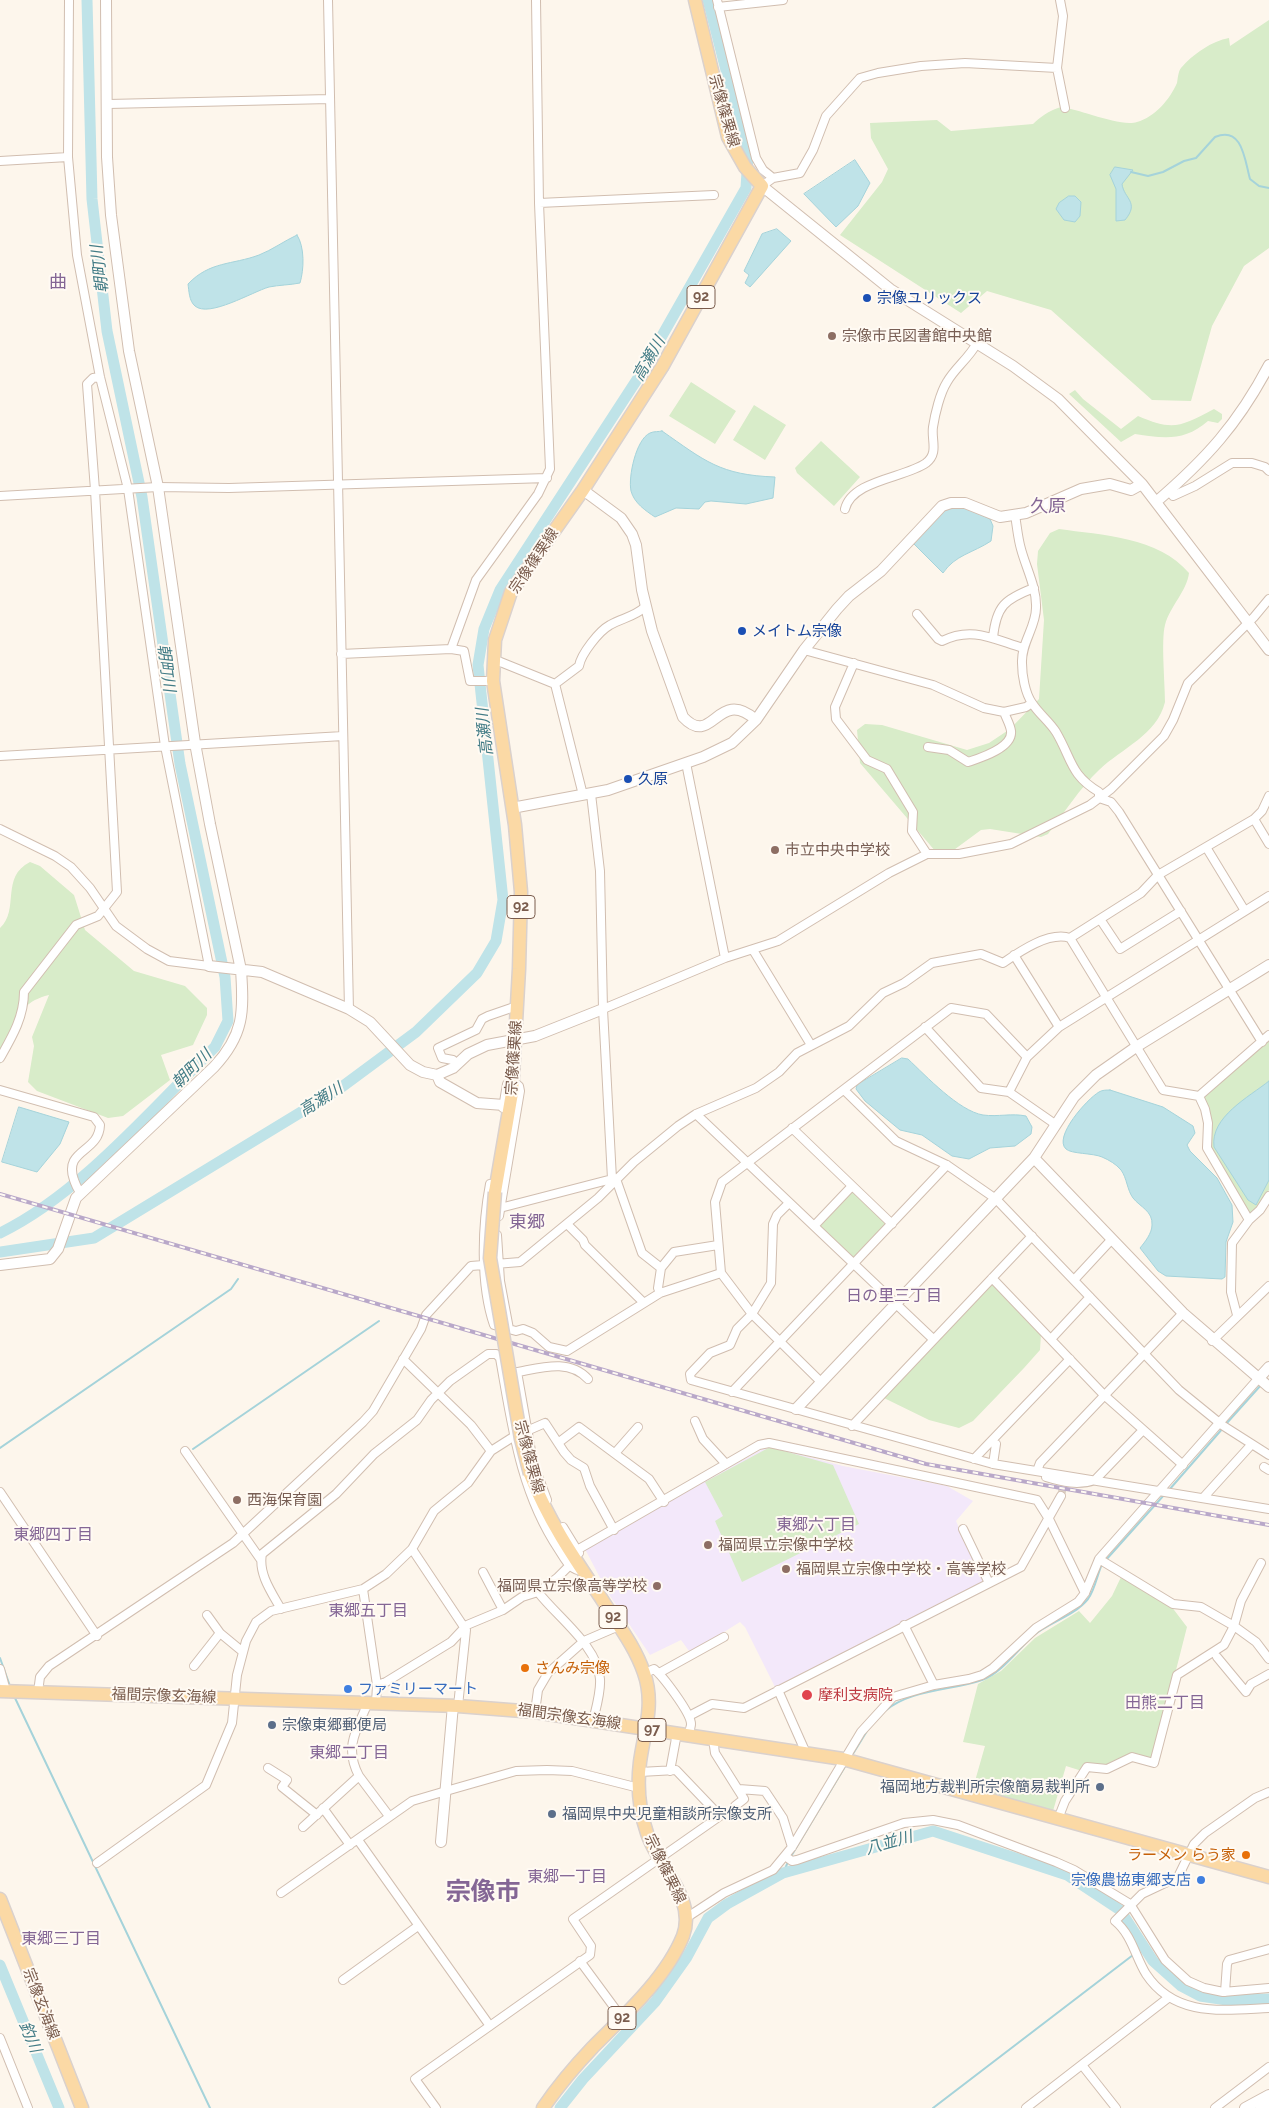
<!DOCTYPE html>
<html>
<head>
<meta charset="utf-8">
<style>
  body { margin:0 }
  canvas { display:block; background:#fdf6ec }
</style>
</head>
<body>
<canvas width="1269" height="2108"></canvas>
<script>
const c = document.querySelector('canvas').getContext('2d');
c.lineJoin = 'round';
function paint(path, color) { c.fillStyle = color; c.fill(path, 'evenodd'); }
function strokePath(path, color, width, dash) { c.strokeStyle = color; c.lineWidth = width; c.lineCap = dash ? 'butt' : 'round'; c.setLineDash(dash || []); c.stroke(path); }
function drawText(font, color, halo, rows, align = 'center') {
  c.font = font + ' Raleway,"Noto Sans JP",sans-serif'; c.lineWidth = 4; c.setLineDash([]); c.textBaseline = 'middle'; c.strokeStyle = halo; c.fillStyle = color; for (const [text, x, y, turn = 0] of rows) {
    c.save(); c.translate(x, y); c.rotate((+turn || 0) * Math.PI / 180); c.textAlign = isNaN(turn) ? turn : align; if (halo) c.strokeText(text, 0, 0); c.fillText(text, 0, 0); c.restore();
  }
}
const education = new Path2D(`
  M768,1446L843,1466L947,1486L973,1501L956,1521L983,1582L775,1687L745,1627L740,1622L700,1647L689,1651L681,1640L650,1655L608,1593L585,1549Z`);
const green = new Path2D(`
  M1269,20V248L1244,266L1212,326L1191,401L1152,400L1051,310L987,291L961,313L840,235L882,182L888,169L871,138L870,123L937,120L951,131L1033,124C1040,117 1049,111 1058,108C1069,104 1118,128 1137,122C1155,117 1170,99 1177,83C1178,78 1178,72 1181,68C1193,54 1212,41 1229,38L1230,46Z
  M691,382L736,411L715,444L669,416Z
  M1075,390L1083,399L1121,429L1138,416C1173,431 1180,427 1214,409L1222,414V419L1218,423L1208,421C1184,442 1163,438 1135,434L1121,442L1069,394Z
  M754,405L786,425L765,460L733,440Z
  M821,441L860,477L834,506L797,473L795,468Z
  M1059,529C1101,535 1159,537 1189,573C1187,591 1170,606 1165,625C1161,640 1165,683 1165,702C1157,735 1122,748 1099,770C1080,788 1064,813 1048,834L1041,837L990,829L981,830L947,855L936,852L860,763L857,730L865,724L882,725L967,750L989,743L1010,729L1039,699L1044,620L1037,564L1038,551L1050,533Z
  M30,862L40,866L74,895L85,930L134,971L185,986L207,1008V1015L193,1045L161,1055L170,1080L123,1116L108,1118L37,1091L28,1082L34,1046L32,1037L49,995C4,1006 25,1038 0,1064V928C20,910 0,877 30,862Z
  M1269,1038V1190L1254,1213L1249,1212L1209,1146L1203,1094Z
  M850,1192H854L885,1223V1226L855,1258H851L820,1228L819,1224Z
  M990,1285H994L1041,1334L1040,1350L1024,1368L973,1421L959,1428L929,1420L884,1398Z
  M770,1447L833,1465L859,1524L742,1582L715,1521L723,1516L705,1482Z
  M1122,1575L1171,1606L1187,1627L1153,1760L1133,1755L1112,1765L1083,1766L1082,1771L1066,1766L1053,1811L973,1788L985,1746L963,1742L978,1684L1001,1671L1035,1638L1079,1611L1090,1623L1112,1596Z`);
const water = new Path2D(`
  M855,160L870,183L858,206L836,227L804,194Z
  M1115,167L1133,170L1122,184C1124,199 1140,202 1125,220L1116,221V189L1110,175Z
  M1069,196H1075L1081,202L1080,216L1075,222L1064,220L1056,209L1059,203Z
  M777,229L791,241L750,287L745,283L749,275L744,271L762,234Z
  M297,235C305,247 304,270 300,283C290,285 279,285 269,287C252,292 209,318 195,306C189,301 189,291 188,284C210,261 232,265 259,255C272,250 284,241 297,235Z
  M662,431C705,461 720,475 775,477L773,498L746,504L711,501L705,502L699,509L676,508L655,517C646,511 634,503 631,491C628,477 636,439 650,433C654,431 659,432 662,431Z
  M949,507H964L990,519L993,526L991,541C973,553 955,555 943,573L913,543L941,512Z
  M902,1058L908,1059C926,1076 959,1111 983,1115C998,1117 1012,1113 1026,1116L1032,1127L1031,1134L1015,1146L990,1148L969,1159L952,1156L922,1135L900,1130L865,1101L856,1089L857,1085Z
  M1269,1081V1180L1256,1205L1248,1200L1214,1147C1210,1117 1249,1097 1269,1081Z
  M1110,1090L1163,1107L1193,1126L1195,1133L1187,1145L1190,1151L1217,1178L1232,1205L1233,1222L1226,1242L1225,1277L1222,1279L1166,1276L1158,1271L1140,1248C1145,1242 1152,1233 1152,1225C1153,1211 1140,1207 1133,1198C1127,1190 1127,1178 1121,1170C1116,1164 1109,1160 1102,1157C1093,1153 1071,1154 1066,1149C1053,1137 1087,1099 1099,1092C1102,1090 1106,1090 1110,1090Z
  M19,1107L69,1122L60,1144L37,1172L2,1162Z`);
const stream = new Path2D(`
  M1131,172L1148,176L1163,172L1184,161L1196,158L1215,137C1243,125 1245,162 1250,179L1259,186L1269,188
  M1226,1424L1261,1385
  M0,1448L231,1289L238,1279
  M193,1449L379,1321
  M1169,1490L1223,1428
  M1105,1561L1164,1495
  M0,1658L10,1686
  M15,1698L210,2108
  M885,1711C911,1689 950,1691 982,1680C1002,1673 1018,1649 1034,1635C1050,1622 1074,1616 1088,1599C1095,1590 1097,1575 1102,1564
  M851,1757L867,1731
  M790,1858L846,1765
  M783,1873L788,1862
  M933,2108L1133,1955`);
const river = new Path2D(`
  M0,1233C79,1195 152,1109 215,1047L228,1021L225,977L180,764L142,497L107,331L92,199L87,0
  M0,1252L94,1238L339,1089L416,1032L477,973L496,941L503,900L478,665L484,629L500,590L638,378L746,188L748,156L708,0
  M0,1965L59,2108
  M560,2108L583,2079L655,2002L687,1957L708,1918L727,1904L783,1873L933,1831L1067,1875L1120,1910L1153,1961L1181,1986L1200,1996L1227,2000L1269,1999`);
const minorTunnel = new Path2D(`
  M1061,1496L1063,1487`);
const minor = new Path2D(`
  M328,0L349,1009
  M717,0L756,158L763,170L773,178
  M1060,0L1063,16L1057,68L1065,108
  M718,7L783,0
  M108,104L330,99
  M0,161L68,157
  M762,186L773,178L800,173L813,150L826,116L860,78L878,73L921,66L965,63L1057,68
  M539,203L714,195
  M1169,491L1173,496L1195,486L1232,463H1252L1265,467L1269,471
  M0,496L158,487L229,488L547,478
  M845,509C852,480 905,478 926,463C939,453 931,440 933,427C935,414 940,393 947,382C955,368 969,358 977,343
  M1015,515C1017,527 1018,539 1021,549C1026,568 1037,588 1036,608C1036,627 1021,643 1022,663C1022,675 1025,693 1032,703C1039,714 1049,721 1056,732C1072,759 1070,775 1099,792V798
  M917,614L938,639L942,641C972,626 993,639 1023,648
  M993,638C996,606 1005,599 1034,588
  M451,649L476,580L538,494L550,469L539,203L536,0
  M804,650L933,685L984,708L1004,712L1026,707L1032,703
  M341,654L451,649L464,651L470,681H493
  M493,659L555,684L583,795
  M854,663L835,707L836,719L867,760L887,769L913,812L912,831L927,854
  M555,684L579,666C581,654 599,631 610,625C622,618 634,617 645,607
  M928,747L949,750L968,762C980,758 1013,748 1011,731C1010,724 1006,718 1004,712
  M0,756L343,736
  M686,763L725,958
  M591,794L600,871L603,1009L612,1179
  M1099,798L1111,802L1119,812L1262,1042
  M1254,819L1269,844
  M0,829L55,856L71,867L90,888L116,926L147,949L169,961L209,966L165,746L128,489L100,377L77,255L68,157L69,0
  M1206,847L1245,911
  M1100,919L1120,949L1181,911
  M1070,938L1163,1090L1199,1096
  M753,950L811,1045
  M1014,955L1059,1027
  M603,1009L725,958L778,941L889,873L927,854H959L1011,844L1090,805L1111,789L1164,736L1173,720L1188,683L1254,617L1269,599
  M925,1027L981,1088L1009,1092L1055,1124
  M0,1058C12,1037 24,1017 24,992L76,925L98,916L117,892L95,490L87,384L93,378L100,377
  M457,1064L453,1060L442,1058L438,1048L476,1030L482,1019L488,1016L517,1006
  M0,1090L94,1117L100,1125C99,1153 63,1149 74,1180C76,1185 77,1189 81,1193
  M844,1090L896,1141L947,1165L996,1199L1179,1390L1222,1425L1269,1455
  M1009,1092L1027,1057L1059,1027L1269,896
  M1199,1096L1205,1109L1208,1123L1207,1148L1249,1220
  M1199,1096L1269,1035
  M696,1114L933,1339
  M792,1128L892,1224
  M616,1179L642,1253L661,1268L658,1288L660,1293
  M490,1184C482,1226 480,1284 494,1325L516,1331L523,1329L533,1333L549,1347L567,1351L660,1293L721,1273
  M789,1203L777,1215L773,1224L771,1283L752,1314L737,1329L730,1345L710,1353L690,1374L691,1380L993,1464L1269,1509
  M500,1208L616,1178
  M499,1216L520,1091L519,1086L513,1081L507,1084L503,1108
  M567,1224L583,1240L585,1245L643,1302
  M814,1226L852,1186
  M497,1235L500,1281L509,1329
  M661,1268L674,1252L718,1245
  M992,1278L1104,1395L1183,1465
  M1074,1280L1112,1239
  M1237,1315L1231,1292L1232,1243L1249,1220L1260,1210L1269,1196
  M1051,1339L1090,1297
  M1212,1341L1269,1286
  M403,1359L471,1425L491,1451
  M517,1372L533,1462L547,1500
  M512,1373C538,1369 568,1357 588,1379
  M821,1382L752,1314L721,1273L715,1202L722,1182L951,1008L986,1014L1027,1057
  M732,1392L947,1165
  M695,1421L703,1439L726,1464
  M852,1426L1032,1236
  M558,1443L579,1427L649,1479L664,1502
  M185,1451L261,1560
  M616,1452L638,1427
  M974,1459L1070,1359
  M993,1464L996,1444
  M1264,1467L1269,1470
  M1037,1471L1040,1463L1183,1313
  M1046,1477C1062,1482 1078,1486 1095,1480L1143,1430
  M0,1492L97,1636
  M1203,1498L1251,1445
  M563,1527L579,1553
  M963,1529L989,1583
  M412,1549L466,1630L458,1706
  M577,1550L759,1445L769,1443L1037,1500L1049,1519L1085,1593
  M1099,1559L1173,1604L1201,1607L1234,1626L1256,1642L1269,1659
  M483,1572L503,1610
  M363,1589L377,1685L376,1703
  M538,1592C557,1617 598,1646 600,1679C601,1692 596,1708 593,1721
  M281,1609C272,1593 258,1574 262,1554L336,1494L374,1454L417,1420L431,1400L450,1381L488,1354H496L500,1358C512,1425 520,1492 559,1550C565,1559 570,1571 583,1571
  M207,1615L220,1633L243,1652
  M904,1625L934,1685
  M1217,1657L1246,1692L1251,1684L1269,1674
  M194,1666L220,1633
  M0,1669L6,1691
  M645,1673L654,1669C662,1675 691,1713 691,1724C691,1727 689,1732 688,1735
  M659,1673L724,1637
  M377,1685L386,1682L451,1642L467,1625L503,1610L522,1597L538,1592L557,1578L572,1563
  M778,1690L806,1753
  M38,1692L40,1677L49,1666L233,1543L363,1422L373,1411L421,1329L426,1315L471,1266L520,1262L598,1198L634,1162L678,1126L696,1114L756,1088L779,1072L797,1053L849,1026L883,993L904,983L932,963L981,954L1003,963C1019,952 1049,931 1070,938L1141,893L1158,875L1254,819L1262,811L1269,796
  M535,1712L538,1690L548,1673L584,1641L619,1626
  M689,1716L712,1704L744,1708L1021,1567L1061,1496
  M713,1739L715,1753L744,1799L735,1806
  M268,1768L287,1780L282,1787L317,1815
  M670,1771L677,1733
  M359,1776C344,1748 356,1730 368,1703
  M739,1789L765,1791L783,1818L792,1847
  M1269,1792L1255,1798L1205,1833L1194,1844L1178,1877L1142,1894L1115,1921C1132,1935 1135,1956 1146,1974C1175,2018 1224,2010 1269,2008
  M323,1808L350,1845
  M1058,1819L1065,1801L1087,1767L1107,1769L1132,1757L1154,1763L1177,1675L1224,1645L1234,1626L1241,1601L1261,1563
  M303,1827L359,1776L389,1816
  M358,1840L490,2026
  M785,1856L792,1861L797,1860L904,1823L933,1820L958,1825L1056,1862L1074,1870L1130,1904L1165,1960L1188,1981L1204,1988L1223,1992L1269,1988
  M97,1863L206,1785L232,1723L237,1675L246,1641L256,1622L271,1611L363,1589L386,1574L412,1549L434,1511L468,1483L491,1451L513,1437L545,1423L564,1452L571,1460L584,1468L590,1486L614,1530
  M281,1893L412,1801L446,1791L516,1771L547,1770L572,1771L639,1788
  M686,1918L724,1893L773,1870L792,1847L861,1732L893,1697L934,1685L969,1679L982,1675L993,1668L1036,1628L1078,1602L1085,1593L1099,1559L1258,1379
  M580,1961L622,2018
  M343,1980L418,1926
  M1225,1992L1227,1964L1229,1960L1269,1949
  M0,2038L28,2108
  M1082,2065L1116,2108
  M436,2108L415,2079L590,1955L591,1946L573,1919L720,1816L676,1770L640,1772
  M1026,2108L1168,1998
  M1215,2108L1269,2067`);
const tertiary = new Path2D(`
  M762,186L890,289L1013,366L1058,399L1142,484L1269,650
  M583,490L621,518L632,534L636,545L642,590L652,631L683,717C713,749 717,686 756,720
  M1156,502C1206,459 1238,424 1269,365
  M512,808L608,790L703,757L732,743L756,720L804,650L837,609L849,596L881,571L942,506L951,503H965L1000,517L1026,513L1081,489L1110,484L1131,490L1142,484
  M209,966L262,972L349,1009L370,1022L410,1065L423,1072L437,1075L453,1068L468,1054L487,1045L535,1036L603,1009
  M437,1075L440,1082L477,1103L504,1105
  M1034,1158L1183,1313L1269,1387
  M0,1265L50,1259L58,1249L76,1198L214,1067C244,1035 244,1012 241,970L210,824L195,743L158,487L129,351L111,215L107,157L106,0
  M1258,1379L1269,1367
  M796,1409L1034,1158L1074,1097L1096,1075L1136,1047L1269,965
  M441,1842L453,1705
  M1245,2108L1269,2095
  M1261,2108L1269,2103`);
const primary = new Path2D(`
  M495,1192L512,1093L519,969L521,892L515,825L493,681L495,640L511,592L583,490L662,367L762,186L745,167L728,137L695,0
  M530,1474C548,1520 574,1558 601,1598C616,1622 635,1646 644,1673C655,1704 644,1732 640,1762C637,1786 639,1810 647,1833C658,1867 697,1898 683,1936C666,1978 624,2016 593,2047C575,2066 558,2086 543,2108
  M0,1691L458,1706L535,1712L843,1759L1269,1877
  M0,1899L82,2108`);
const rail = new Path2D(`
  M0,1194L926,1464L1269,1525`);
const primaryBridge = new Path2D(`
  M495,1192L490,1258L521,1439L530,1474`);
const markers = [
  [867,298,5,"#1a4fb4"],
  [832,336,5,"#8d6e63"],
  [742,631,5,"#1a4fb4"],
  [628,779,5,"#1a4fb4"],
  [775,850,5,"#8d6e63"],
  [237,1500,5,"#8d6e63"],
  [708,1545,5,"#8d6e63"],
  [786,1569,5,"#8d6e63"],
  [657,1586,5,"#8d6e63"],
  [525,1668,5,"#e8710a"],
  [348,1689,5,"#3f7fe0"],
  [807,1695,6,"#e0444e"],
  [272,1725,5,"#5c6f8a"],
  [1100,1787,5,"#5c6f8a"],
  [552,1814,5,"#5c6f8a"],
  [1246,1855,5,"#e8710a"],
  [1201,1880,5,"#3f7fe0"]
];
const shields = [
  [701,297,28],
  [521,907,28],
  [613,1617,28],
  [652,1730,28],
  [622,2018,28]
];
const shieldNames = [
  ["92",701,297],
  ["92",521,907],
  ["92",613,1617],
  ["97",652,1730],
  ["92",622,2018]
];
const streetNames = [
  ["宗像篠栗線",724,111,74],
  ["宗像篠栗線",534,561,-56],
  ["宗像篠栗線",514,1058,-86],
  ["宗像篠栗線",529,1457,75],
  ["福間宗像玄海線",164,1696,2],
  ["福間宗像玄海線",569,1717,8],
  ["宗像篠栗線",665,1869,64],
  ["宗像玄海線",41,2004,69]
];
const transitNames = [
  ["宗像ユリックス",877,298],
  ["メイトム宗像",752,631],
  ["久原",638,779]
];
const educationNames = [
  ["宗像市民図書館中央館",842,336],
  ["市立中央中学校",785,850],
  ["西海保育園",247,1500],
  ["福岡県立宗像中学校",718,1545],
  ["福岡県立宗像中学校・高等学校",796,1569],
  ["福岡県立宗像高等学校",647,1586,"right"]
];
const foodNames = [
  ["さんみ宗像",535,1668],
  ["ラーメン らう家",1236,1855,"right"]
];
const shopNames = [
  ["ファミリーマート",358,1689],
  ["宗像農協東郷支店",1191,1880,"right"]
];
const healthNames = [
  ["摩利支病院",818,1695]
];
const serviceNames = [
  ["宗像東郷郵便局",282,1725],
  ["福岡地方裁判所宗像簡易裁判所",1090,1787,"right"],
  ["福岡県中央児童相談所宗像支所",562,1814]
];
const waterNames = [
  ["朝町川",100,269,-97],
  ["高瀬川",649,359,-60],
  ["朝町川",166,668,82],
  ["高瀬川",485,732,-96],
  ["朝町川",192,1069,-45],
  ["高瀬川",321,1100,-32],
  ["八並川",889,1843,-16],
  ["釣川",30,2037,67]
];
const neighbourhoodNames = [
  ["日の里三丁目",894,1296],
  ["東郷六丁目",816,1525],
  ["東郷四丁目",53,1535],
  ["東郷五丁目",368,1611],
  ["田熊二丁目",1165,1703],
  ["東郷二丁目",349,1753],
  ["東郷一丁目",567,1877],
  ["東郷三丁目",61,1939]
];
const quarterNames = [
  ["曲",58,283],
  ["久原",1048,507],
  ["東郷",527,1223]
];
const townNames = [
  ["宗像市",483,1892]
];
paint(education, '#f3e8fa');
paint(green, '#d8ecc9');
paint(water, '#bfe3e8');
strokePath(water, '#a5d3da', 1);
strokePath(stream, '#a5d3da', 2);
strokePath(river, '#bfe3e8', 11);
strokePath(minorTunnel, '#dcd0c4', 8, [8, 4]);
strokePath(minor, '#d1beb0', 10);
strokePath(tertiary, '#d1beb0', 12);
strokePath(primary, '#dad1cd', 15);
strokePath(minor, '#fff', 8);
strokePath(tertiary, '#fff', 10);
strokePath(primary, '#fbd9a5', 12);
strokePath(rail, '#b9a8c9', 4);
strokePath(rail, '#fffaf3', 2, [5.5]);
strokePath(primaryBridge, '#dad1cd', 15, []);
strokePath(primaryBridge, '#fbd9a5', 12);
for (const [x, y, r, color] of markers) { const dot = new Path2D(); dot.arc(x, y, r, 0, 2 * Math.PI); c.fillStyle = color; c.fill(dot); strokePath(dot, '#fffaf3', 2); }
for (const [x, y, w] of shields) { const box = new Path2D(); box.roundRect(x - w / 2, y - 11.5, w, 23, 4); c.fillStyle = '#fffaf3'; c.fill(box); strokePath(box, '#7a5c4d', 1); }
drawText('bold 14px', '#7a5c4d', null, shieldNames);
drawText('15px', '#7a5c4d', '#fffaf3', streetNames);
drawText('15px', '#164399', '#fffaf3', transitNames, 'left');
drawText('15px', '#785e54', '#fffaf3', educationNames, 'left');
drawText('15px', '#c56008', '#fffaf3', foodNames, 'left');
drawText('15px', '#366cbe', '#fffaf3', shopNames, 'left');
drawText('15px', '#be3a42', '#fffaf3', healthNames, 'left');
drawText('15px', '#4e5e75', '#fffaf3', serviceNames, 'left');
drawText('italic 16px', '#437c86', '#fffaf3', waterNames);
drawText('16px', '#846695', '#fffaf3', neighbourhoodNames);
drawText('18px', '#846695', '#fffaf3', quarterNames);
drawText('bold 25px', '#846695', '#fffaf3', townNames);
</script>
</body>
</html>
